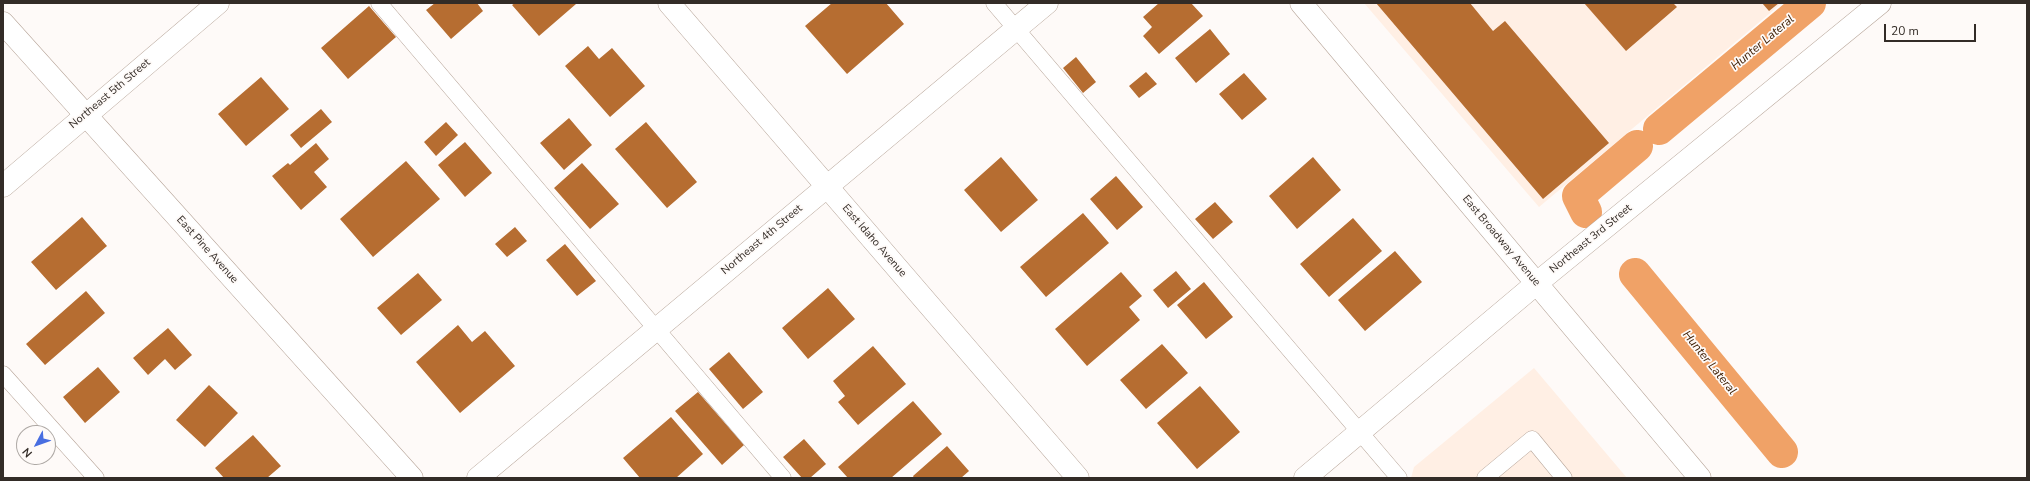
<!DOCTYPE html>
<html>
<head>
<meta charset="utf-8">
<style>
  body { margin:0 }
  #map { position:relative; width:2030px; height:481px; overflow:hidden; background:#fefaf8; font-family:"Nunito Sans",sans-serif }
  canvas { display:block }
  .frame { position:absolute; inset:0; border:4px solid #332c27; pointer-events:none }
  .north { position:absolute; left:16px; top:425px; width:40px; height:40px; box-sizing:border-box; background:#fefaf8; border:1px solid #ada8a4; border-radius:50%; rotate:229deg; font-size:11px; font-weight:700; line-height:16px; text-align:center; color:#332c27 }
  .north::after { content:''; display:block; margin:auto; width:14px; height:18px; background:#486ee1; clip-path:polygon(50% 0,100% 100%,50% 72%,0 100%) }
  .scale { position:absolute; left:1884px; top:24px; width:92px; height:18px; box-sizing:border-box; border:2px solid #332c27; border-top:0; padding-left:5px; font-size:12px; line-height:14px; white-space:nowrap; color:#332c27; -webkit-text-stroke:3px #fefaf8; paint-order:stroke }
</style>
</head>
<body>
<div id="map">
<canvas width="2030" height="481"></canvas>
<div class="frame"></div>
<div class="north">N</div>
<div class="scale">20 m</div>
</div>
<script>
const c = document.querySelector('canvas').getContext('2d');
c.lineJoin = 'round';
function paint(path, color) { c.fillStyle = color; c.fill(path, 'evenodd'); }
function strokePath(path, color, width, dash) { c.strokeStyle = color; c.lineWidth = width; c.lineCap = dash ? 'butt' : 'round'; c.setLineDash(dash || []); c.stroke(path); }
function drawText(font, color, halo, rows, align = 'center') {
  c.font = font + ' "Nunito Sans",sans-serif'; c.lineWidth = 3.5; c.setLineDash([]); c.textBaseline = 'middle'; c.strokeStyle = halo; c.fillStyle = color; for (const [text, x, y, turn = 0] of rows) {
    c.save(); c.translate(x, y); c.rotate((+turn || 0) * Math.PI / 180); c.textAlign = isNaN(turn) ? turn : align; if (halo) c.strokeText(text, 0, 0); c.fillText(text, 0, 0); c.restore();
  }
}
const built = new Path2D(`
  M1364,3H1782L1539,207Z
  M1534,368L1627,478H1411L1414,467Z`);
const canal = new Path2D(`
  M1659,129L1810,3
  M1586,212L1578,196L1637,146
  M1635,274L1782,452`);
const building = new Path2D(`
  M435,3H477L483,11L451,39L426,10Z
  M515,3H575L576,4L539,36L512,5Z
  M832,3H886L904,24L847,74L805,26Z
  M1159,3H1191L1203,16L1159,54L1143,36L1152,27L1143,17Z
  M1376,3H1470L1493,31L1505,21L1609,143L1543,199Z
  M1584,3H1673L1677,7L1626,51Z
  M1762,3H1779L1769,11Z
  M369,6L396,37L348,79L321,48Z
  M1210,29L1230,54L1196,83L1175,58Z
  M588,46L599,59L612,48L645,86L610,117L565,66Z
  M1076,57L1096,82L1083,93L1063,68Z
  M1146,72L1157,84L1139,98L1129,86Z
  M1244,73L1267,99L1242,120L1219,94Z
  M261,77L289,109L246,146L218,114Z
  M321,109L332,122L301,148L290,135Z
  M569,118L592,145L564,170L540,143Z
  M446,122L458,135L436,156L424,142Z
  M646,122L697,182L667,208L615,149Z
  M465,142L492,173L465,197L438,165Z
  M316,143L329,159L314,172L327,187L301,210L272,176L288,163L290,165Z
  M1001,157L1038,200L1001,232L964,190Z
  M1313,157L1341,190L1297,229L1269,196Z
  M406,161L440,199L373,257L340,219Z
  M582,163L619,204L590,229L554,188Z
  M1116,176L1143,207L1117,230L1090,199Z
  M1215,202L1233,222L1213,239L1195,219Z
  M1083,213L1109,243L1046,297L1020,267Z
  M82,217L107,246L56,290L31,262Z
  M1353,218L1382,251L1329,297L1300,264Z
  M515,227L527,241L507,257L495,244Z
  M565,244L596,281L577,296L546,260Z
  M1395,251L1422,282L1365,331L1338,300Z
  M1176,271L1191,289L1168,308L1153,290Z
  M1121,272L1142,296L1129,307L1140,320L1087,366L1055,329Z
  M418,273L442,300L401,335L377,308Z
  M1204,282L1233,317L1206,339L1177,305Z
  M828,288L855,319L808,359L782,328Z
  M86,291L105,313L45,365L26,344Z
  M458,325L472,342L485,331L515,366L460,413L416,362Z
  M168,328L192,355L175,370L165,359L148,375L133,358Z
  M1162,344L1188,373L1146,409L1120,380Z
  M873,346L906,384L858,425L838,402L845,396L833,381Z
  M729,352L763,392L743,409L709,369Z
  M98,367L120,392L85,423L63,397Z
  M209,385L238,413L205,447L176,420Z
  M1200,386L1240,432L1197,469L1157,423Z
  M698,392L744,445L722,465L675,411Z
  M913,401L942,434L891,478H848L838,467Z
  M671,417L703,454L676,478H640L623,458Z
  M253,435L281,466L267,478H224L215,468Z
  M804,439L826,464L810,478H802L783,457Z
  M947,446L969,471L961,478H914L913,476Z`);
const service = new Path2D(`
  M379,3L783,478
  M994,3L1399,478
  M3,374L96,478
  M1485,478L1532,439L1564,478`);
const minor = new Path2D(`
  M669,3L1078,478
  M1301,3L1700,478
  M3,186L218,3
  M478,478L1047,3
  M1305,478L1537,283L1880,3`);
const tertiary = new Path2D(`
  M3,23L412,478`);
const streetNames = [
  ["Northeast 5th Street",110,94,-40],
  ["Northeast 3rd Street",1591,239,-39],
  ["Northeast 4th Street",762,240,-40],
  ["East Idaho Avenue",874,241,49],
  ["East Broadway Avenue",1501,241,50],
  ["East Pine Avenue",207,250,48]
];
const waterNames = [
  ["Hunter Lateral",1763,43,-40],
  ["Hunter Lateral",1709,363,51]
];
paint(built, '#ffefe4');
strokePath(canal, '#f0a267', 32);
paint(building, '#b66d31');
strokePath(service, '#b6a498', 17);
strokePath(minor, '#b6a498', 23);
strokePath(tertiary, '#b6a498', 23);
strokePath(service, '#fff', 16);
strokePath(minor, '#fff', 22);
strokePath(tertiary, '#fff', 22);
drawText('11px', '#332c27', '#fefaf8', streetNames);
drawText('italic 12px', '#422309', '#fefaf8', waterNames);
</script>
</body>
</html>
